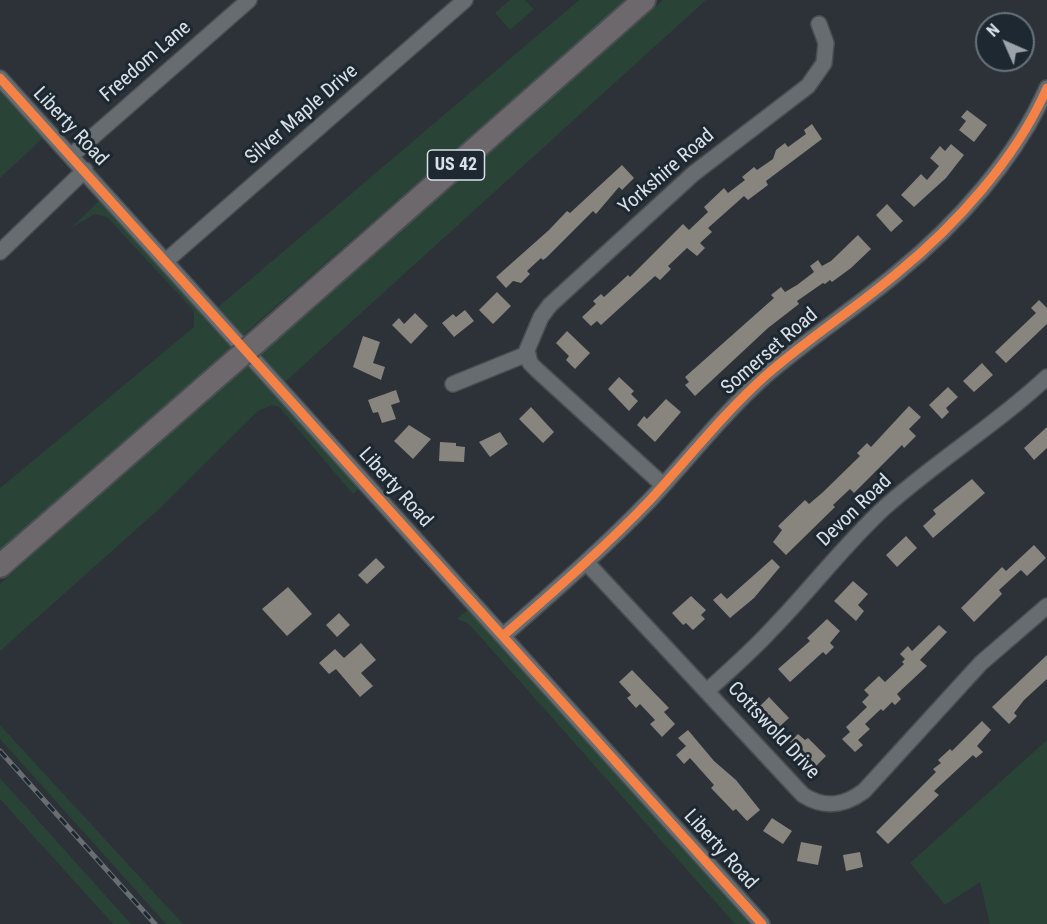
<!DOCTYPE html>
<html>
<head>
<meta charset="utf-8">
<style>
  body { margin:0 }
  #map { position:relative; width:1047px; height:924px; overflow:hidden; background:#2c3237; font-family:"Roboto Condensed",sans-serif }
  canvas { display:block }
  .north { position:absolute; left:975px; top:12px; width:60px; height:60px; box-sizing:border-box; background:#1d2831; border:2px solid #68727a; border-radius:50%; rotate:315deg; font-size:16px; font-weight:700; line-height:24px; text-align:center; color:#d9e0e7 }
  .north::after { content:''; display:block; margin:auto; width:21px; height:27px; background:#9ca3a9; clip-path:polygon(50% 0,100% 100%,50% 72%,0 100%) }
</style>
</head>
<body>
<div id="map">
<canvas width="1047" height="924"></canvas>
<div class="north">N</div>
</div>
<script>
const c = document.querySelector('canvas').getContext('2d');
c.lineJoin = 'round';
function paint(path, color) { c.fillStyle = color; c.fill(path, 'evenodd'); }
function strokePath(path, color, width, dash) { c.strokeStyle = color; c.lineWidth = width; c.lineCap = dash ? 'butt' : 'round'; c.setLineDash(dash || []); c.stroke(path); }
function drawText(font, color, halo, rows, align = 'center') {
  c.font = font + ' "Roboto Condensed",sans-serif'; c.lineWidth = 6; c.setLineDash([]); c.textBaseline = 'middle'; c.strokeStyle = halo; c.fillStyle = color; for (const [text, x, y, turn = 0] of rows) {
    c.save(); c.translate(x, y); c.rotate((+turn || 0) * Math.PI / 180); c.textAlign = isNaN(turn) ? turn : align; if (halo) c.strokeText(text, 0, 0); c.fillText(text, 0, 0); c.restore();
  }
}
const green = new Path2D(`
  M510,0H525L534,9L510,30L495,13Z
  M579,0H626L242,336L217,308Z
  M663,0H706L284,383L258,354Z
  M0,88L45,136L0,178Z
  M101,199L234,345L0,550V488L194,327V311L107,217L95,214L71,228Z
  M248,363L359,488L353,494L279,407L272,405L258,411L158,510L0,651V584Z
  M469,609L753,924H735L469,624L457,619Z
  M0,725L183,924H166L0,739Z
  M1047,740V924H990L980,882L945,905L910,863Z
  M0,778L131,924H113L0,799Z`);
const building = new Path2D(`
  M967,110L987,125L974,142L959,130L966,121L961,117Z
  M812,124L822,139L766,181L768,185L748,200L744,196L708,228L712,232L700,243L705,248L697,256L687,248L668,266L671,269L660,280L655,276L601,325L597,321L591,326L582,317L596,304L593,301L601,294L604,297L628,275L630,277L683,224L689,230L708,212L704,207L724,188L728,193L745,180L742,177L754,167L757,170L773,159L776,150L785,143L788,147L806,134L804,130Z
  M951,144L964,155L946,178L914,207L901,195L921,174L927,180L939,166L930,158L940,146L945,151Z
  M622,165L634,178L622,190L619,187L596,214L593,211L546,258L543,260L541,258L527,271L530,274L521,283L513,281L506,288L496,277L549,230L567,211L570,213Z
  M887,204L903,221L891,232L876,215Z
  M858,235L871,249L851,268L832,282L830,280L825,284L823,283L797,301L799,304L768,328L695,396L685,385L689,382L685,377L774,298L771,295L781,287L785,292L797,285L814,272L810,266L818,260L822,266L831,261Z
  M497,292L511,306L493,324L479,310Z
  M1039,300L1047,308V324L1006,363L995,352L1036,313L1031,308Z
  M465,310L474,321L454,337L442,323L453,314L456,317Z
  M415,313L428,326L411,344L392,325L399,318L404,324Z
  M567,331L590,353L575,369L566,360L569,356L556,343Z
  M363,336L380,342L373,363L385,367L381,380L353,367Z
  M982,363L993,375L974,392L963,381Z
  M619,377L634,391L631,394L638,401L629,411L608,389Z
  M948,387L958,397L946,408L949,412L942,419L929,405Z
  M396,390L400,402L391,405L396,419L382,423L378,412L373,413L368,400Z
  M666,399L681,412L655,442L637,425L644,416L647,419Z
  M909,406L921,417L909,429L916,436L904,448L902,445L854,493L850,489L833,505L835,507L786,555L773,542L782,530L778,526L805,500L809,504L822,493L860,456L857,453L867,443L871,447Z
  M531,407L554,432L543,443L519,419Z
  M409,425L431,439L413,459L394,441Z
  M1047,427V448L1034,460L1024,448Z
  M500,432L508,444L490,457L479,442Z
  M440,442L456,443V446L465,447L464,462L439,461Z
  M972,479L985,493L933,538L923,526L936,514L933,510Z
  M906,536L917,548L897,567L886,555Z
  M1034,545L1046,558L1027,576L1021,570L999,590L1002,594L974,622L961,608L1002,567L1006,571Z
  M376,558L385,567L367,584L358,575Z
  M772,559L780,567L754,598L730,618L713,600L721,593L727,599Z
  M853,581L868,594L858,605L864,611L856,621L834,601Z
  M288,587L312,614L287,636L262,609Z
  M691,596L706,610L701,615L705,619L693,630L686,623L683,625L672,613Z
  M339,613L350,625L337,637L326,625Z
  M827,619L840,631L830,643L834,647L826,655L823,652L790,682L778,669L810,641L807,638Z
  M939,625L947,632L920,660L927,666L897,694L901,699L895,705L892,702L883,711L881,709L865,724L870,729L858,740L863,745L855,752L842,739L850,732L846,727L867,707L862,702L869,695L864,690L879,676L885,682L904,664L902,662L905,659L900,654L908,646L912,651Z
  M361,643L376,660L361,673L373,686L360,697L336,669L329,674L319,663L335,649L344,658Z
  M1047,655V679L1024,700L1014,713L1017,716L1009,724L992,707Z
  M632,670L669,708L664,712L675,724L662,737L650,724L655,720L640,704L636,708L627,698L631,695L619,682Z
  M769,697L789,718L778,728L758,708Z
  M982,721L991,730L977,746L983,752L976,758L973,755L934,791L939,795L888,844L876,832L936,772L933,769L941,763L938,760L950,749L952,751Z
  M688,730L714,761L736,780L760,810L747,821L736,809L733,811L711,788L714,785L690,758L684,764L676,755L686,746L678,738Z
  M798,734L805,740L808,738L826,756L816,766L790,742Z
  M772,818L792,831L783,844L763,831Z
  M801,842L822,846L818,865L797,861Z
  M860,852L863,867L846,871L843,855Z`);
const minor = new Path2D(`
  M0,78L762,924
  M72,155L249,0
  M0,252L85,170
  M167,260L465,0
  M453,384L527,354
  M663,485L537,370L530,363L527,350L541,317L550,305L693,174L808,86L824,63L826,43L819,24
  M586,562L803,795C825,809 844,806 864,791L981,663L1047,606
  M503,636C553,592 604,548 650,500C688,459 722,415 764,377C806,340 853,310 896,274C956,225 1016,159 1047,88
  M707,691C730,670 753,650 773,628C811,589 844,545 884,508C936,461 996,425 1047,377`);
const highway = new Path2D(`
  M269,331L644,0
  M0,566L222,372`);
const rail = new Path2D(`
  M0,751L155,924`);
const highwayBridge = new Path2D(`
  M222,372L269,331`);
const cycleway = new Path2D(`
  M0,78L762,924
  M503,636C553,592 604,548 650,500C688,459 722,415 764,377C806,340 853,310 896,274C956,225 1016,159 1047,88`);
const shields = [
  [456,165,57]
];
const shieldNames = [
  ["US 42",456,165]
];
const streetNames = [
  ["Freedom Lane",146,62,-41],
  ["Silver Maple Drive",302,115,-41],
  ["Liberty Road",70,127,47],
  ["Yorkshire Road",667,172,-41],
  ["Somerset Road",770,352,-41],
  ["Liberty Road",395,488,48],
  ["Devon Road",855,511,-44],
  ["Cottswold Drive",773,731,47],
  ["Liberty Road",720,850,48]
];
paint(green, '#294336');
paint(building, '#88847e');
strokePath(minor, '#494e53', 18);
strokePath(highway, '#494e53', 26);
strokePath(minor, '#676c70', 15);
strokePath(highway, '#6d686c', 22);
strokePath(rail, '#686e72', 5);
strokePath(rail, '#1d2831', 3, [9]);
strokePath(highwayBridge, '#494e53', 26, []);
strokePath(highwayBridge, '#6d686c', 22);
strokePath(cycleway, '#f48246', 9);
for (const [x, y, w] of shields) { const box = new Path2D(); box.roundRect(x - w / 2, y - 15, w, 30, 4.5); c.fillStyle = '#1d2831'; c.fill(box); strokePath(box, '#d9e0e7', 1.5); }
drawText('bold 18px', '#d9e0e7', null, shieldNames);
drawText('20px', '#d9e0e7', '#1d2831', streetNames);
</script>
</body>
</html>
